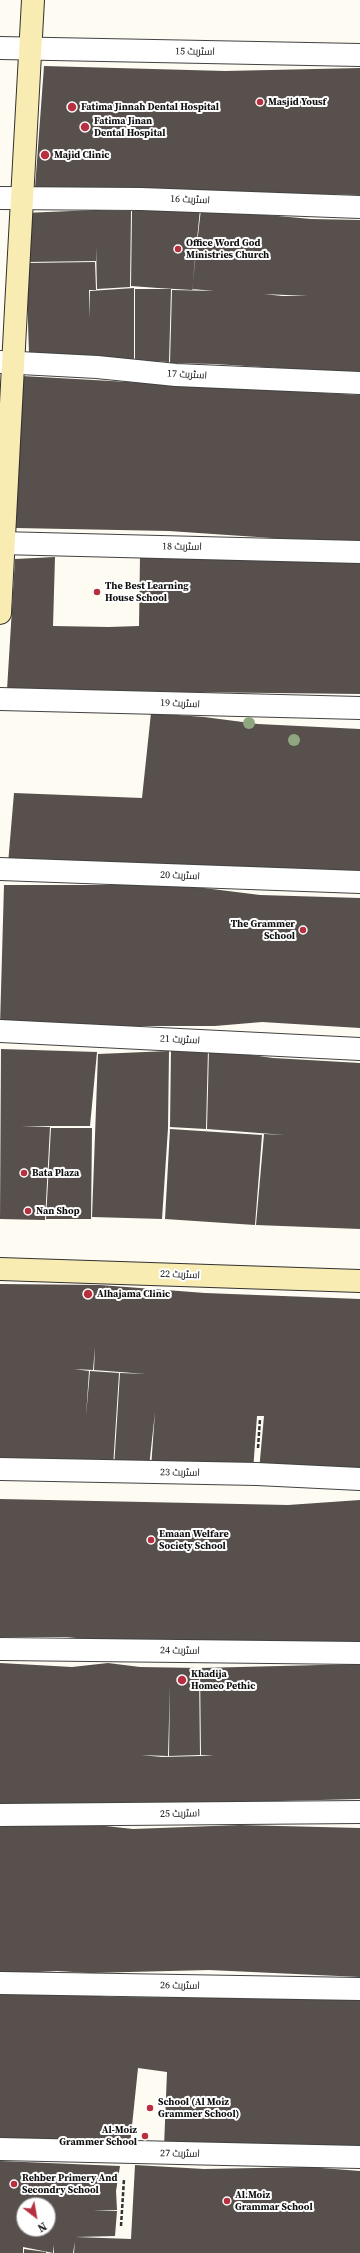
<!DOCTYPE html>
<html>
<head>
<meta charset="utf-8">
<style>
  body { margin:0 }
  #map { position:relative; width:360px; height:2253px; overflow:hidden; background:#fefbf2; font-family:"Source Serif 4",serif }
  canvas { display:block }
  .north { position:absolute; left:16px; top:2197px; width:40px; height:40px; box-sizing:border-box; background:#fff; border:1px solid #9f9f9f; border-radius:50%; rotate:149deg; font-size:11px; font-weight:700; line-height:16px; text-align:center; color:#0f0f0f }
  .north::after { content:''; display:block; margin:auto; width:14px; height:18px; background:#b73040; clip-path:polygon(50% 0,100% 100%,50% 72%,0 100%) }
</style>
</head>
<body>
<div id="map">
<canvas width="360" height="2253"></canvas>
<div class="north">N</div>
</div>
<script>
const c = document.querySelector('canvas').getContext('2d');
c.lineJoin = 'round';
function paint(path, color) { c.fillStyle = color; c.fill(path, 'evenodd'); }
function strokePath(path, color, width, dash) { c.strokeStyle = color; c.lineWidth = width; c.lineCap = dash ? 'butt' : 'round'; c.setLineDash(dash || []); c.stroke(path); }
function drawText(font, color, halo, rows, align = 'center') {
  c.font = font + ' "Source Serif 4",Cairo,serif'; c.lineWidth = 4; c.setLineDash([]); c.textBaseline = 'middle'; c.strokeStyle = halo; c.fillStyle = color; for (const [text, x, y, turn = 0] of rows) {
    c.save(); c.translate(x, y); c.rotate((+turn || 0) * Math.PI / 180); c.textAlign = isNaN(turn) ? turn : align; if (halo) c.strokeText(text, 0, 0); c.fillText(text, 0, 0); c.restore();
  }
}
const building = new Path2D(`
  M44,66L225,71L360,68V195L35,188Z
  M200,209L192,290L158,288L159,274L158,288L131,286L132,211Z
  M201,209L311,219L360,220V373L214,364L170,363L172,290L214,291L192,289ZM264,294L308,296H282Z
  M95,210L131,211L130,287L97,289L96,246V261L27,262L24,213Z
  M95,262L96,290H89L90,318V291L134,288V360L29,354L27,292L84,291L27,292V263Z
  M135,289H171L169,362L135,360Z
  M22,376L360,395V544L169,531L16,528Z
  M55,557L53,626L109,627L139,626L140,557L360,563V694L7,690L15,559Z
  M151,713L204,717L258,724L360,729V872L8,864L14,793L142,798Z
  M4,885H180L260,895L360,898V1028L262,1022L215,1026H0Z
  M1,1049L97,1052L90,1126H21L50,1127L45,1220L0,1219Z
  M171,1049H208L206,1129L170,1127Z
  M209,1049L273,1058L360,1063V1229L256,1225L264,1134L285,1135L207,1129Z
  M169,1051L168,1128L162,1219L92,1217L98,1054Z
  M51,1128H92L91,1219H46Z
  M170,1129L262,1135L255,1225L165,1219Z
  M0,1284L100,1285L205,1293L360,1299V1473L259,1471L264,1416H257L253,1471L151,1468L155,1412L149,1467L114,1468L120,1373L146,1374L94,1370L95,1347L93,1370L74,1369L89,1371L86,1416L90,1371L119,1373L113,1467L0,1464Z
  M0,1499L288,1505L360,1500V1645L96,1640L66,1637H0Z
  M0,1663L72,1667L108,1663L140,1667L199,1668L200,1755L169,1756L170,1685L168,1756L141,1755L162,1757L201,1756L214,1755H201L200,1668L360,1664V1799L0,1808Z
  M0,1819L78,1823L133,1829L240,1825L360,1828V1977L209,1970L90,1973L57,1971L0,1974Z
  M0,1991L57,1992L111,1997L360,1998V2152L164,2147L167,2072L138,2068L130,2145L0,2139Z
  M0,2161L120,2166L116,2191L117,2210H93L117,2211L115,2236L75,2237L131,2239L135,2165L204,2169L309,2167L360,2171V2253H74L75,2242L73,2253H54V2245L53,2253L23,2247V2253H0ZM24,2205H48V2229H24Z
  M24,2249L46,2252V2253H24Z`);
const path = new Path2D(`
  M258,1448L260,1419
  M121,2226L124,2179`);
const street = new Path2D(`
  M0,48L360,55
  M0,198L141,199L360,207
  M0,362L97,367L176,375L360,383
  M0,543L360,552
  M0,699L360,708
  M0,869L360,882
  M0,1031L360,1049
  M0,1469L257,1474L360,1479
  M0,1649L360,1653
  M0,1815L360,1812
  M0,1983L360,1989
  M0,2149L360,2157`);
const secondary = new Path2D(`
  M0,613C11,409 21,204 33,0
  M0,1269L360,1281`);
const trees = [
  [249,723],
  [294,740]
];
const markers = [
  [260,102,4,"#b73040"],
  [72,107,5,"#b73040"],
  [85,127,5,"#b73040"],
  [45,155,5,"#b73040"],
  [178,249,4,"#b73040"],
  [97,592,4,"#b73040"],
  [303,930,4,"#b73040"],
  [24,1173,4,"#b73040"],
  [28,1211,4,"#b73040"],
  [88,1294,5,"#b73040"],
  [151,1540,4,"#b73040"],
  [182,1680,5,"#b73040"],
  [150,2108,4,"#b73040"],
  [145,2136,4,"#b73040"],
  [14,2184,4,"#b73040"],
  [227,2201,4,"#b73040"]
];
const streetNames = [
  ["اسٹریٹ 15",195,52,1],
  ["اسٹریٹ 16",190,200,2],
  ["اسٹریٹ 17",187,375,3],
  ["اسٹریٹ 18",182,547,1],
  ["اسٹریٹ 19",180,704,2],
  ["اسٹریٹ 20",180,876,2],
  ["اسٹریٹ 21",180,1040,3],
  ["اسٹریٹ 22",180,1275,2],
  ["اسٹریٹ 23",180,1473,1],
  ["اسٹریٹ 24",180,1651,1],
  ["اسٹریٹ 25",180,1814,-1],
  ["اسٹریٹ 26",180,1986,1],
  ["اسٹریٹ 27",180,2154,1]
];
const poiNames = [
  ["Masjid Yousf",268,102],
  ["Fatima Jinnah Dental Hospital",81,107],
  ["Fatima Jinan",94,121],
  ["Dental Hospital",94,133],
  ["Majid Clinic",54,155],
  ["Office Word God",186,243],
  ["Ministries Church",186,255],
  ["The Best Learning",105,586],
  ["House School",105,598],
  ["The Grammer",295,924,"right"],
  ["School",295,936,"right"],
  ["Bata Plaza",32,1173],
  ["Nan Shop",36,1211],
  ["Alhajama Clinic",97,1294],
  ["Emaan Welfare",159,1534],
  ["Society School",159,1546],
  ["Khadija",191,1674],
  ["Homeo Pethic",191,1686],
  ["School (Al Moiz",158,2102],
  ["Grammer School)",158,2114],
  ["Al-Moiz",137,2130,"right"],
  ["Grammer School",137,2142,"right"],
  ["Rehber Primery And",22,2178],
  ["Secondry School",22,2190],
  ["Al.Moiz",235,2195],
  ["Grammar School",235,2207]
];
paint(building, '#57504c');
strokePath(street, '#424242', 24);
strokePath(secondary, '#313131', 24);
strokePath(path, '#313131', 2.5, [4, 2]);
strokePath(street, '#fff', 22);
strokePath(secondary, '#f9ecb2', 22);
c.fillStyle = '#8fa780';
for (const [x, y] of trees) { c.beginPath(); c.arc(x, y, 6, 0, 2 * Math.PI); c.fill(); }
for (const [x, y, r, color] of markers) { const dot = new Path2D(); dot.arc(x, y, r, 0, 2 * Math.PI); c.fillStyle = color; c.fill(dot); strokePath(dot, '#fff', 1.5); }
drawText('10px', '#0f0f0f', '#fff', streetNames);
drawText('bold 10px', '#0f0f0f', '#fff', poiNames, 'left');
</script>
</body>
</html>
